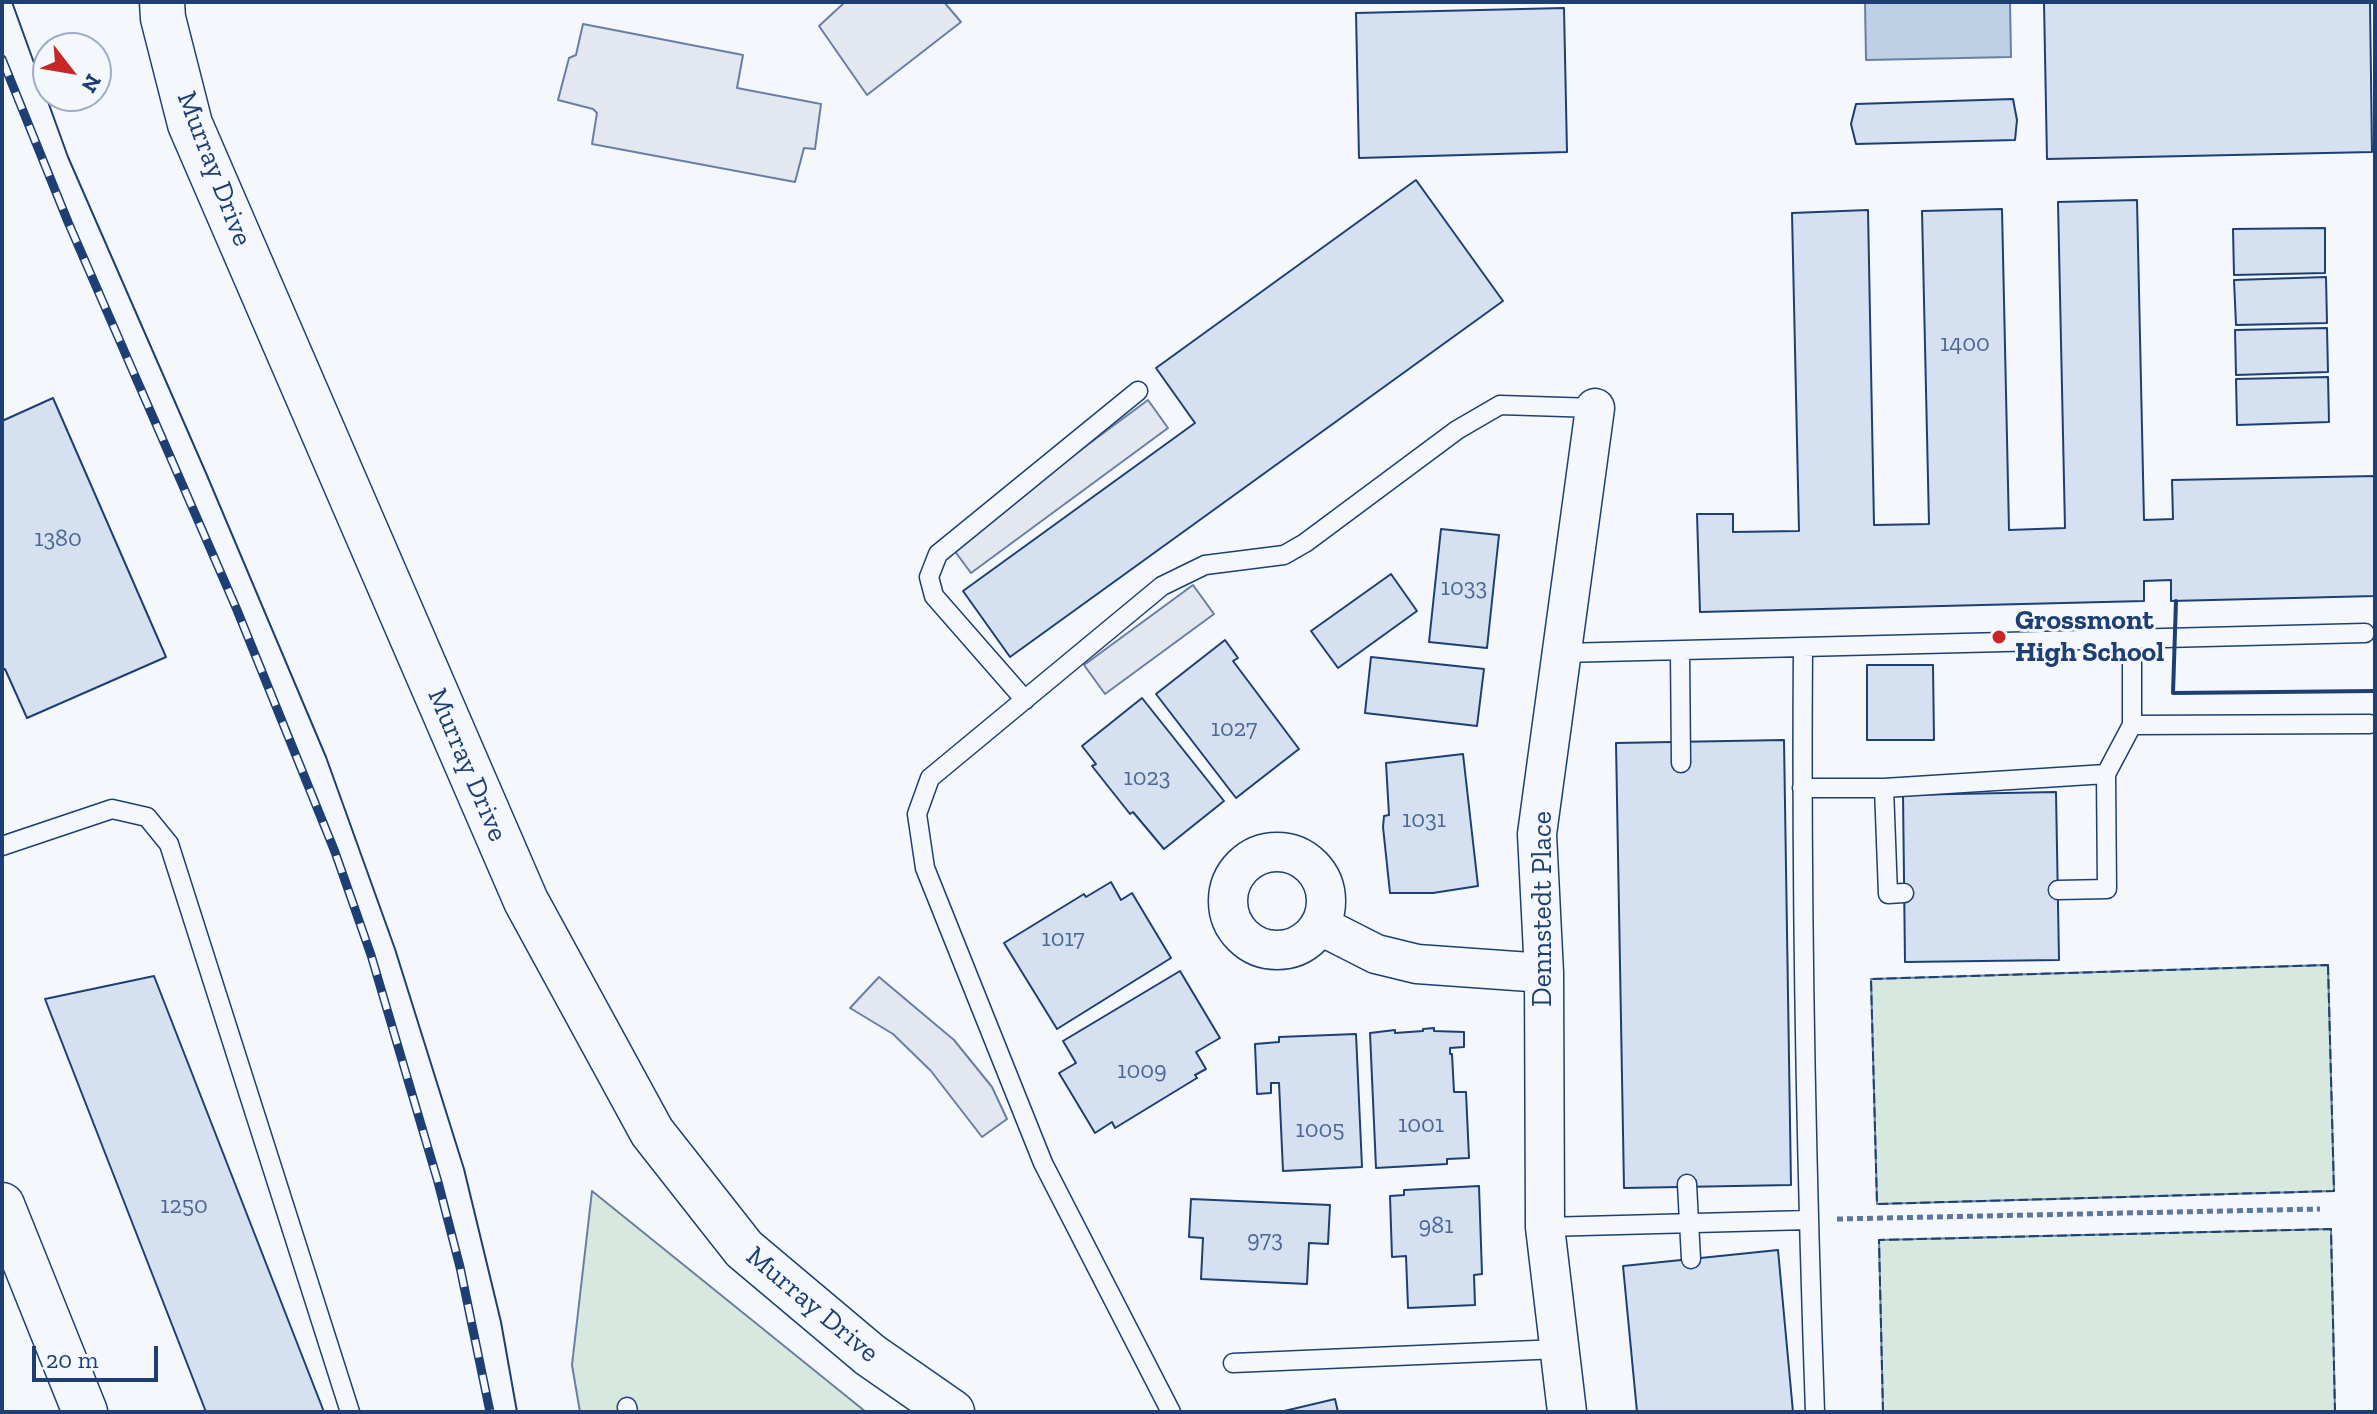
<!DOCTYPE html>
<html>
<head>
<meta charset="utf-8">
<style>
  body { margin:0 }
  #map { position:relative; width:2377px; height:1414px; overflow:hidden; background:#f4f7fb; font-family:"Zilla Slab",serif }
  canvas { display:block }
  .frame { position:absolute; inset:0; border:4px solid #1d3f73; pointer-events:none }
  .north { position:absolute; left:32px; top:32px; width:80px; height:80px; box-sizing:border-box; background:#f4f7fb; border:2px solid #9eadc5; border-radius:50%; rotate:121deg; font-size:22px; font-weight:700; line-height:32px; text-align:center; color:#1d3f73 }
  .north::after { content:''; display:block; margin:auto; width:28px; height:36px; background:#c62828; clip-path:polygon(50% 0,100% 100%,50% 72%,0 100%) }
  .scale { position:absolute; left:32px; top:1346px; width:126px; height:36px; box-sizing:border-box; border:4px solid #1d3f73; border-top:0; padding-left:10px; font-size:24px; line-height:28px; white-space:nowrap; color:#1d3f73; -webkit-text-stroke:6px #f4f7fb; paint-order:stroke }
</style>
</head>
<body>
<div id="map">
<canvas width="2377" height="1414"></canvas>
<div class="frame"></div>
<div class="north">N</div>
<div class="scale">20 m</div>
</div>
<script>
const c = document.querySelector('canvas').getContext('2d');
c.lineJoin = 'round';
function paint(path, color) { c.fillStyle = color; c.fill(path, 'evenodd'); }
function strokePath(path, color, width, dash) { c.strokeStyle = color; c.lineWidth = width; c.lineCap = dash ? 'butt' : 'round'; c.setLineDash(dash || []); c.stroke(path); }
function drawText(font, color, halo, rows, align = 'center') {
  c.font = font + ' "Zilla Slab",serif'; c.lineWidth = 6; c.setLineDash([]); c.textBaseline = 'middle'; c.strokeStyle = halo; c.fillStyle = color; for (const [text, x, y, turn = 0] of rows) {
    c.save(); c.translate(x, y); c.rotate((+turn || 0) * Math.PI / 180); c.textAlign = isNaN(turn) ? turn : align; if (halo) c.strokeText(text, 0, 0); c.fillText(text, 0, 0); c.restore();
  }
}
const green = new Path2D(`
  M2328,965L2334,1191L1877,1204L1871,979Z
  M592,1191L866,1412H580L572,1365Z
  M2331,1229L2335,1412H1883L1879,1240Z`);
const parking = new Path2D(`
  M845,2H944L961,22L867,95L819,26Z
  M583,24L743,55L737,88L821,104L815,149L804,148L795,182L592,144L597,113L593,109L558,100L569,58L576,55Z
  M1148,400L1168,428L971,573L951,546Z
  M1193,585L1214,614L1105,694L1084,665Z
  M879,977L954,1040L992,1087L1007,1119L982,1137L931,1071L893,1034L850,1008Z`);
const water = new Path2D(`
  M1865,2H2010L2011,57L1866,60Z`);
const building = new Path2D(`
  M2044,2H2370L2372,152L2047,159Z
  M1564,8L1567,152L1359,158L1356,13Z
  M2013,99L2017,120L2015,140L1856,144L1851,124L1856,104Z
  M1416,180L1503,301L1010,657L963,591L1195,423L1156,368Z
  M2137,200L2144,520L2173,519L2172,480L2375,476V596L2171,601V580L2144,581V601L1700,612L1697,514H1733V532L1799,531L1792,213L1868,210L1874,525L1929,524L1922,211L2002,209L2009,530L2065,528L2058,202Z
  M2325,228V273L2234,275L2233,229Z
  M2326,277L2327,323L2236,325L2234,280Z
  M2327,328L2328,372L2236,375L2235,330Z
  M2328,377L2329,422L2237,425L2236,379Z
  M53,398L166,657L27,718L5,669L2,670V421Z
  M1441,529L1499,535L1487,648L1429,642Z
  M1391,574L1417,611L1338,668L1311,631Z
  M1225,640L1238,658L1233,661L1299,749L1236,798L1156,694Z
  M1371,657L1484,669L1477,726L1365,713Z
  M1867,665H1933L1934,740H1867Z
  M1142,698L1224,801L1164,849L1133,812L1130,814L1092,766L1096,764L1082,746Z
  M1784,740L1791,1185L1624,1188L1616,743Z
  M1463,754L1478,886L1433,893H1390L1383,827L1384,816L1389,815L1386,763Z
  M2056,792L2059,960L1905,962L1903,795Z
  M1111,882L1121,900L1132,893L1171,958L1057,1029L1004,943L1084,894L1086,897Z
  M1180,971L1220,1038L1196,1052L1206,1069L1195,1075L1197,1078L1115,1128L1112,1122L1095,1133L1059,1073L1076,1063L1063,1041Z
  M154,976L324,1412H206L45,999Z
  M1434,1028V1031L1464,1032V1047L1450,1048V1054H1452L1454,1092H1466L1469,1158L1447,1159V1164L1376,1168L1370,1033L1395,1030V1033L1423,1031V1029Z
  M1356,1034L1362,1167L1283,1171L1279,1083H1271V1093L1257,1094L1255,1044L1279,1042V1037Z
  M1479,1186L1482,1274L1474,1275L1475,1305L1408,1308L1406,1256L1392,1257L1390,1196L1404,1195V1190Z
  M1191,1199L1330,1205L1328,1244L1309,1243L1307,1284L1201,1279L1203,1238L1189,1237Z
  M1778,1250L1793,1412H1637L1623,1266Z
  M1335,1399L1338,1412H1280Z`);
const path = new Path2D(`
  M1837,1219L2320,1209`);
const lane = new Path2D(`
  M1803,647C1801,902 1806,1157 1815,1412
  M1680,651L1681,763
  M1562,653L2365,633
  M1025,700L934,596L929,577L938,554L1138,391
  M2132,725L2370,724
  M2106,774L2132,725V639
  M1802,788H1884L2106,774L2107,889L2058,890
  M1884,788L1888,894L1904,893
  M2,846L112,809L147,817L169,844L350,1412
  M1687,1184L1691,1259
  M1545,1227L1808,1220
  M1233,1363L1559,1349
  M627,1407L628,1412
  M1171,1412L1043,1163L925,868L917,814L930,778L1162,586L1205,565L1284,555L1305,543L1457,430L1500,405L1595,408`);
const street = new Path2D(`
  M1228 901a49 49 0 1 1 98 0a49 49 0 1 1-98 0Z
  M1321,926L1376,954L1417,964L1544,973
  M1567,1412L1545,1227L1544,973L1537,834L1595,408`);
const secondary = new Path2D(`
  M162,2L163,18L190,124L526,901L652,1132L744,1249L870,1355L952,1412
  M2,1205L85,1412`);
const tram = new Path2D(`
  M12,2L68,157L206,473L326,757L395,949L464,1169L501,1322L517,1412`);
const rail = new Path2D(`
  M2,59L68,222L237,610L335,852L371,955L438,1182L460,1267L490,1412`);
const fence = new Path2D(`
  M2328,965L2334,1191L1877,1204L1871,979Z
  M1883,1412L1879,1240L2331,1229L2335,1412`);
const wall = new Path2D(`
  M2176,601L2173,693L2375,691`);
const markers = [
  [1999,637,8,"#c62828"]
];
const numberNames = [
  ["1400",1965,344],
  ["1380",58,539],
  ["1033",1464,588],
  ["1027",1234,729],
  ["1023",1147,778],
  ["1031",1424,820],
  ["1017",1063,939],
  ["1009",1142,1071],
  ["1001",1421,1125],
  ["1005",1320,1130],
  ["1250",184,1206],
  ["981",1436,1226],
  ["973",1265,1240]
];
const streetNames = [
  ["Murray Drive",214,169,69],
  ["Murray Drive",467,765,67],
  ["Dennstedt Place",1543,909,-90],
  ["Murray Drive",812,1305,40]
];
const poiNames = [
  ["Grossmont",2015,621],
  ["High School",2015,653]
];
paint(green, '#d7e8df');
strokePath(green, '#687fa3', 2);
paint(parking, '#e3e8f0');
strokePath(parking, '#687fa3', 2);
paint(water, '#bed0e5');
strokePath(water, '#687fa3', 2);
paint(building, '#d5e0f0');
strokePath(building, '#1d3f73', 2);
strokePath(lane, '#1d3f73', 21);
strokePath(street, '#1d3f73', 41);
strokePath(secondary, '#1d3f73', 47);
strokePath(path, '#5e769c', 5, [6, 4]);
strokePath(lane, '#f4f7fb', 18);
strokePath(street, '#f4f7fb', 38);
strokePath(secondary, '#f4f7fb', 44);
strokePath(tram, '#1d3f73', 2);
strokePath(rail, '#1d3f73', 9);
strokePath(rail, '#f4f7fb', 6, [18]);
strokePath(fence, '#1d3f73', 2, [10, 4]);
strokePath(wall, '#1d3f73', 4);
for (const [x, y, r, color] of markers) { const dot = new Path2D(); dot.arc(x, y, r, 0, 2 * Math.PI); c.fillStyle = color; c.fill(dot); strokePath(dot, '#f4f7fb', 3); }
drawText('24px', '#4b6792', null, numberNames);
drawText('28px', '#1d3f73', '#f4f7fb', streetNames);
drawText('bold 28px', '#1d3f73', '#f4f7fb', poiNames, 'left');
</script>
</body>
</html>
